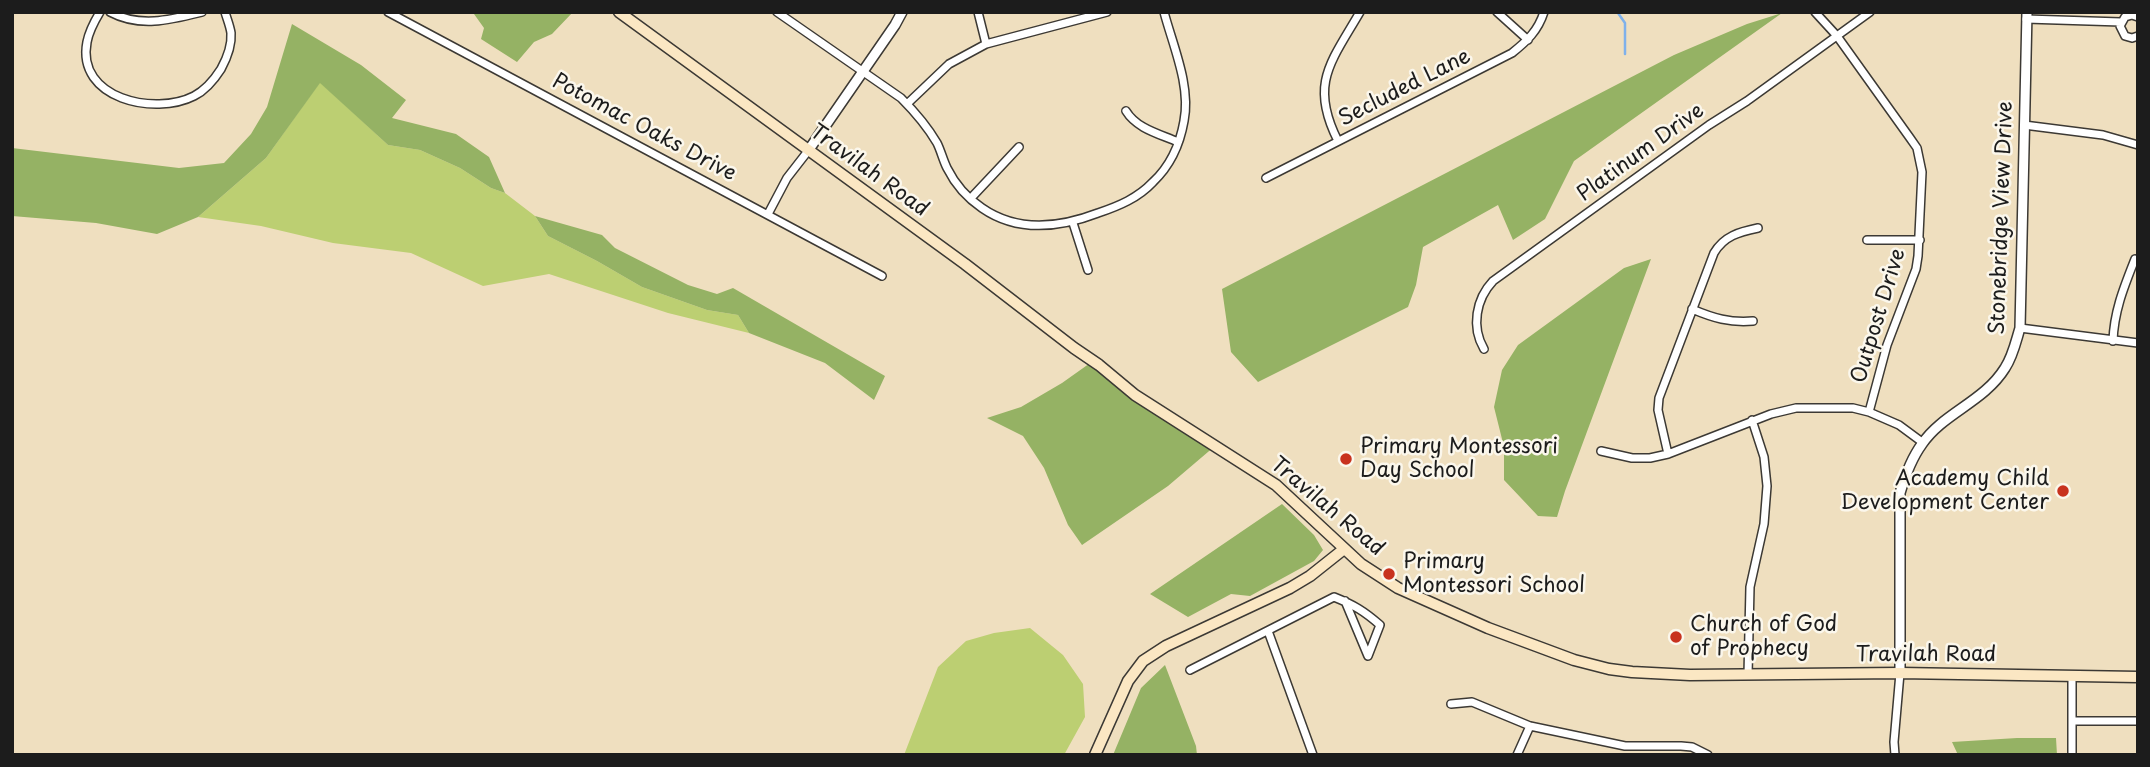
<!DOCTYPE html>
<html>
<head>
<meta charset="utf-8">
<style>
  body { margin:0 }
  #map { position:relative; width:2150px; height:767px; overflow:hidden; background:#efdfbf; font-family:"Playpen Sans",sans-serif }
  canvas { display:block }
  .frame { position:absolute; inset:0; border:14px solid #1c1c1c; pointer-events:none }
</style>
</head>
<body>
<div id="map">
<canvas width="2150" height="767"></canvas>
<div class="frame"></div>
</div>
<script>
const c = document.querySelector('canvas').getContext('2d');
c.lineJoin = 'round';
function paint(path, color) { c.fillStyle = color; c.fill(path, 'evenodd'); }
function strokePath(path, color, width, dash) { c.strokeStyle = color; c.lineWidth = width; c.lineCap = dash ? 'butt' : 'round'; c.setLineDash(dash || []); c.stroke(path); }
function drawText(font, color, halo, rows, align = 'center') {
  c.font = font + ' "Playpen Sans",sans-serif'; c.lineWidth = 5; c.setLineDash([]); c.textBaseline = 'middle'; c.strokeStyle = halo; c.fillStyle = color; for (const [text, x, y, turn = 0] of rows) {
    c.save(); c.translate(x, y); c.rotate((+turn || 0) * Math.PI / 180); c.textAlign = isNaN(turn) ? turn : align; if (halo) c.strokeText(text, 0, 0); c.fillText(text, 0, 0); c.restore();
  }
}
const green = new Path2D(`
  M320,82L388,145L420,150L460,168L491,188L505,193L535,216L548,236L597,261L642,287L707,310L738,315L749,333L668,313L549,274L483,286L411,253L333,243L261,226L198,217L266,158Z
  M1030,628L1063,655L1083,684L1085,717L1064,755H904L938,667L966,641L994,633Z`);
const forest = new Path2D(`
  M471,12H573L552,34L534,42L517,62L481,39L484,28L474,14Z
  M1782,13L1574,161L1545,219L1513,240L1498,205L1423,247L1416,285L1408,307L1258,382L1231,352L1222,289L1674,55L1747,24Z
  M292,24L361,65L406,100L392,118L456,134L489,157L505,193L491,188L460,168L420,150L388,145L320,83L266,158L198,217L157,234L96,223L12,216V148L179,168L224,163L251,134L267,107Z
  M535,216L602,235L615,248L688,285L717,294L733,288L885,376L874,400L825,363L749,333L738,315L707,310L642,287L597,261L548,236Z
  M1651,259L1565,491L1557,517L1538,516L1504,480V447L1494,407L1502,370L1518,345L1624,268Z
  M1093,361L1215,446L1168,486L1082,545L1068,525L1044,468L1023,436L987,418L1021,407L1062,383Z
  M1282,504L1314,535L1323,550L1314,561L1250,596L1231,594L1188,617L1150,594Z
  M1165,665L1196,746L1197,755H1113L1141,688Z
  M2017,738H2056L2057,755H1958L1952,742Z`);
const stream = new Path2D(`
  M1614,12L1618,13L1625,23V54`);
const minor = new Path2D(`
  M100,12C94,22 89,31 87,42C76,99 155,116 194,96C206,90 214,80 221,69C227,58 232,46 231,33C230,26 227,19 225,12
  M110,12C140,28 170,20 202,12
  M388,12L882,276
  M777,12L901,98C915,112 927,126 937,143C941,151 943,160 947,168C955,184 967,198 982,208C1018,233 1059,228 1098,213C1119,206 1138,198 1153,182C1170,166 1180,144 1184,121C1191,86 1173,46 1164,12
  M978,12L986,44
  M1497,12L1528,40
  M1815,12L1837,36L1910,138L1917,148L1922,172L1918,256L1916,269L1887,345L1869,412
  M2138,17L2132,15L2125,17L2120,26L2125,36L2132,38L2138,36
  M2026,19L2121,22
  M907,104L949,64L986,44L1107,12
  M1126,111C1137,129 1160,134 1178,142
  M2024,125L2103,135L2138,145
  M1338,141C1309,84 1331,62 1360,12
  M1266,178L1512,53C1527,41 1538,31 1544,12
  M971,198L1019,147
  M768,214L787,178L808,151
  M1073,223L1088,270
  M1867,240H1920
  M1692,309C1713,318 1730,323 1753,321
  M2020,328L2138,343
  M2113,341C2114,311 2124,287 2135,259
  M1484,349C1471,327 1476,299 1493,281L1709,125L1747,101L1870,12
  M1601,451L1632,458H1650L1668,454L1771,414L1796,408H1853L1869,412L1899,425L1922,442
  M1668,454L1658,410L1659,398L1714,253C1724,236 1739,232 1758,228
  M1268,631L1313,755
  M1190,670L1334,597C1354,605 1364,611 1380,625L1368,656L1345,601
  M1748,675L1750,587L1764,524L1767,486L1764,457L1752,420
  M1451,704L1472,702L1530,726L1625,746H1681L1692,747L1708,755
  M2072,721H2138
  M1517,755L1530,726
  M1895,755L1894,742L1900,673
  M2072,755V676`);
const tertiary = new Path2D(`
  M808,151L895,25L902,12
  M1900,673V493C1905,476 1911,459 1922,444C1943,413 1984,402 2005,368C2013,356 2016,341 2020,328L2027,12`);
const secondary = new Path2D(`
  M619,12L965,264L1074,348L1099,365L1135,395L1276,485L1361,564L1398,588L1488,628L1574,660L1609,669L1632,672L1690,675L1900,673L2138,677
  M1095,755L1128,681L1143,661L1166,646L1290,588L1310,576L1344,549`);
const markers = [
  [1346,459,7,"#c8321e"],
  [2063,491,7,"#c8321e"],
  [1389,574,7,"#c8321e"],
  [1676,637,7,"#c8321e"]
];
const streetNames = [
  ["Secluded Lane",1405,88,-27],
  ["Potomac Oaks Drive",644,128,28],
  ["Platinum Drive",1641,153,-36],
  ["Travilah Road",869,171,36],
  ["Stonebridge View Drive",2002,218,-88],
  ["Outpost Drive",1879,316,-73],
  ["Travilah Road",1327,507,40],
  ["Travilah Road",1926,655]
];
const poiNames = [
  ["Primary Montessori",1360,447],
  ["Day School",1360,471],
  ["Academy Child",2049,479,"right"],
  ["Development Center",2049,503,"right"],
  ["Primary",1403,562],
  ["Montessori School",1403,586],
  ["Church of God",1690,625],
  ["of Prophecy",1690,649]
];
paint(green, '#bccf72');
paint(forest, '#95b264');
strokePath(stream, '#7fb1eb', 2.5);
strokePath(minor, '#3c3934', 10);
strokePath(tertiary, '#3c3934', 12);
strokePath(secondary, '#3c3934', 13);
strokePath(minor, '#fff', 7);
strokePath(tertiary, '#fff', 9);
strokePath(secondary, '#fbe7c3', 10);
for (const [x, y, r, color] of markers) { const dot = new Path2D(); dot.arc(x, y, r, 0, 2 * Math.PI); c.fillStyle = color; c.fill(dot); strokePath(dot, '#fbf7ec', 2.5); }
drawText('21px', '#1c1c1c', '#fbf7ec', streetNames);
drawText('21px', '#1c1c1c', '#fbf7ec', poiNames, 'left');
</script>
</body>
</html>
